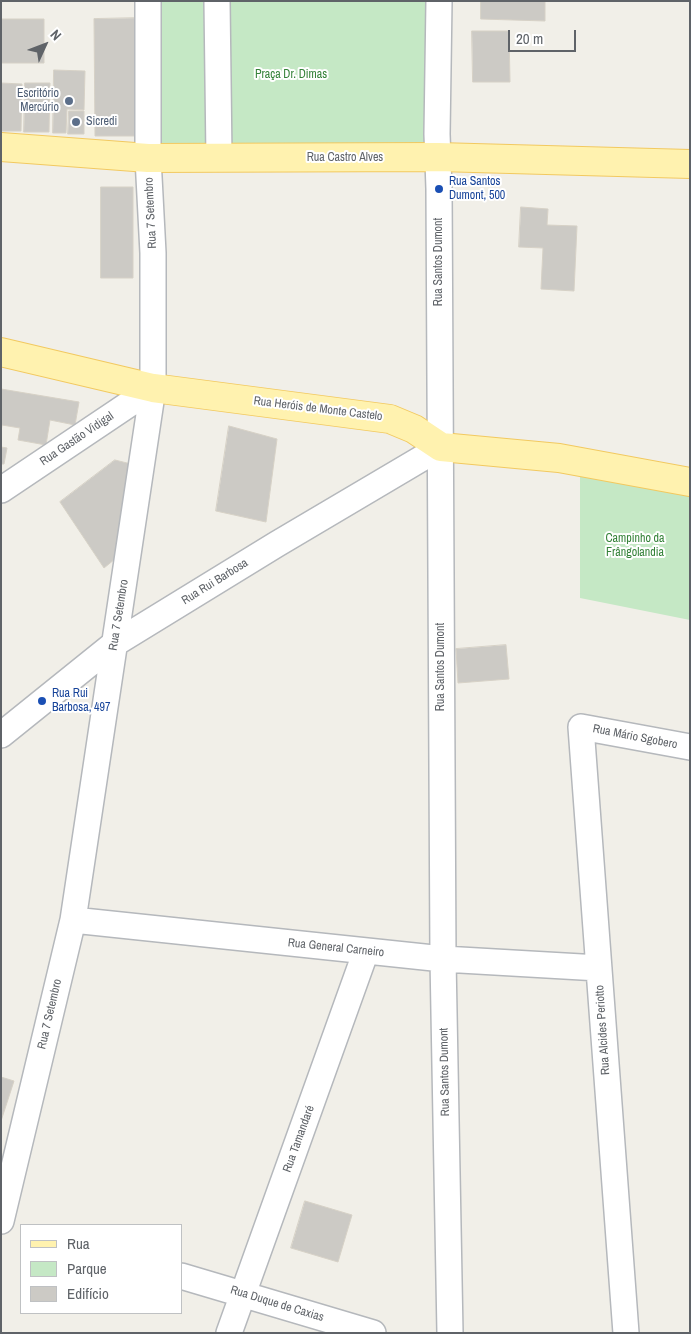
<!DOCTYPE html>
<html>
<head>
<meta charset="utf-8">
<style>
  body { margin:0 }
  #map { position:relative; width:691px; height:1334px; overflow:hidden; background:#f1efe8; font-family:"Archivo Narrow",sans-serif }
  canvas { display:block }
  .frame { position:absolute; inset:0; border:2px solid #5f6368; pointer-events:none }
  .legend { position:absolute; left:20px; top:1224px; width:162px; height:90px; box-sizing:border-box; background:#fff; border:1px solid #bfc1c3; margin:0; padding:6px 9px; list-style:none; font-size:15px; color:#5f6368 }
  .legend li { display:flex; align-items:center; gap:10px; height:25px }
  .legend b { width:25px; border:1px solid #bfc1c3 }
  .north { position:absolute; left:20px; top:20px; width:50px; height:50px; -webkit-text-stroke:4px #fff; paint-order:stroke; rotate:47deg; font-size:14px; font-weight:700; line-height:20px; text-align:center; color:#5f6368 }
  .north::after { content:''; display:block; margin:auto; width:18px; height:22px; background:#5f6368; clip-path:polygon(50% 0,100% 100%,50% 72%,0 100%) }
  .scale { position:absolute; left:508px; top:30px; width:68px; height:22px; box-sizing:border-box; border:2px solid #5f6368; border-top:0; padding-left:6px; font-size:15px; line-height:18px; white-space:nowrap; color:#5f6368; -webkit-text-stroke:4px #fff; paint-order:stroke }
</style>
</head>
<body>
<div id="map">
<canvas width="691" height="1334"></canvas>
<div class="frame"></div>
<ul class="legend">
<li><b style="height:6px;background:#fff2af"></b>Rua</li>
<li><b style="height:14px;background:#c5e8c5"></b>Parque</li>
<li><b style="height:14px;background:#cccac5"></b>Edifício</li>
</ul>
<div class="north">N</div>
<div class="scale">20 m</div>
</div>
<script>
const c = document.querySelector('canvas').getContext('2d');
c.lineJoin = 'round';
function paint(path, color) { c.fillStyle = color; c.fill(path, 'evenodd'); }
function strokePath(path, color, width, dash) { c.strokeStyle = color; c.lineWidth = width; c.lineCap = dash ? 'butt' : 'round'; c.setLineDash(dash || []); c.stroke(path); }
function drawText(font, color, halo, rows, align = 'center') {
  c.font = font + ' "Archivo Narrow",sans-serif'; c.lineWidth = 4; c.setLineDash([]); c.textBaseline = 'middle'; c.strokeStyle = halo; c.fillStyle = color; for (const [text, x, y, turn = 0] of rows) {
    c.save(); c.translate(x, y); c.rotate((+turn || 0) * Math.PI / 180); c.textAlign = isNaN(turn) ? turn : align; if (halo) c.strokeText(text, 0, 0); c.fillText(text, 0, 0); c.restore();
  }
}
const green = new Path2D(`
  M154,1H428L429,149L155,150Z
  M580,475L690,495V620L580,598Z`);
const building = new Path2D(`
  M481,1H545V21L481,19Z
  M139,18L140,136H95L94,19Z
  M1,19H44V63H1Z
  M472,31H509L510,82H473Z
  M54,70L85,71L84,110L67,109L66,133H53Z
  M1,83L22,84L21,131H1Z
  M25,83H50L49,132H24Z
  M69,111H84V134H68Z
  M101,187H133V278H101Z
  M521,207L548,209L547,225L577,226L574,291L541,289L543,248L519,247Z
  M1,389L79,402L75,425L50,420L46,445L18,440L20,428L2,425L1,432Z
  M229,426L277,439L266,522L216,511Z
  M1,447L7,448L4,464H1Z
  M115,460L131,464L120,555L104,568L60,502Z
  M506,645L509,679L458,683L456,649Z
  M1,1077L14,1081L1,1121Z
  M305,1201L352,1215L338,1262L291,1248Z`);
const minor = new Path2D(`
  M217,1L219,158
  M439,1L437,134L439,189L443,959L450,1333
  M1,490L153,388
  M1,735L114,644L277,544L441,447
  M73,920L443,959L599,968
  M1,1221L73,920L153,388V253L148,158V1
  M181,1276L373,1333
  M229,1333L366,951
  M626,1333L581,727L690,747`);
const major = new Path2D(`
  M1,147L148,158L438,157L690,164
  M1,352L153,388L390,419L414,429L441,447L559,458L690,482`);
const markers = [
  [69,101,5,"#5c6f8a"],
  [76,122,5,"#5c6f8a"],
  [439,189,5,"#1a4fb4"],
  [42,701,5,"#1a4fb4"]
];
const parkNames = [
  ["Praça Dr. Dimas",291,75],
  ["Campinho da",635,539],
  ["Frângolandia",635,553]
];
const serviceNames = [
  ["Escritório",59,94],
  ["Mercúrio",59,108],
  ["Sicredi",86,122,"left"]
];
const streetNames = [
  ["Rua Castro Alves",345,158],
  ["Rua 7 Setembro",151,213,-93],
  ["Rua Santos Dumont",439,262,-90],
  ["Rua Heróis de Monte Castelo",318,409,7],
  ["Rua Gastão Vidigal",77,439,-34],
  ["Rua Rui Barbosa",215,582,-32],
  ["Rua 7 Setembro",119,615,-81],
  ["Rua Santos Dumont",441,667,-90],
  ["Rua Mário Sgobero",635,737,11],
  ["Rua General Carneiro",336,948,6],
  ["Rua 7 Setembro",50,1014,-77],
  ["Rua Alcides Periotto",603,1030,-94],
  ["Rua Santos Dumont",445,1072,-91],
  ["Rua Tamandaré",299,1139,-70],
  ["Rua Duque de Caxias",277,1304,17]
];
const transitNames = [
  ["Rua Santos",449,182],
  ["Dumont, 500",449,196],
  ["Rua Rui",52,694],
  ["Barbosa, 497",52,708]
];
paint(green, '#c5e8c5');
paint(building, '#cccac5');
strokePath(building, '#d6d1c6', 1);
strokePath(minor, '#b5b8bc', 28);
strokePath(major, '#f2c960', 30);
strokePath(minor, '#fff', 25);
strokePath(major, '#fff2af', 28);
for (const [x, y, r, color] of markers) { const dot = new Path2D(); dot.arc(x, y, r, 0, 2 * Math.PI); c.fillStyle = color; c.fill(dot); strokePath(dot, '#fff', 2); }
drawText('12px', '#348238', '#fff', parkNames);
drawText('12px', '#4e5e75', '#fff', serviceNames, 'right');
drawText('12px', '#5f6368', '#fff', streetNames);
drawText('12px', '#164399', '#fff', transitNames, 'left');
</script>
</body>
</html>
